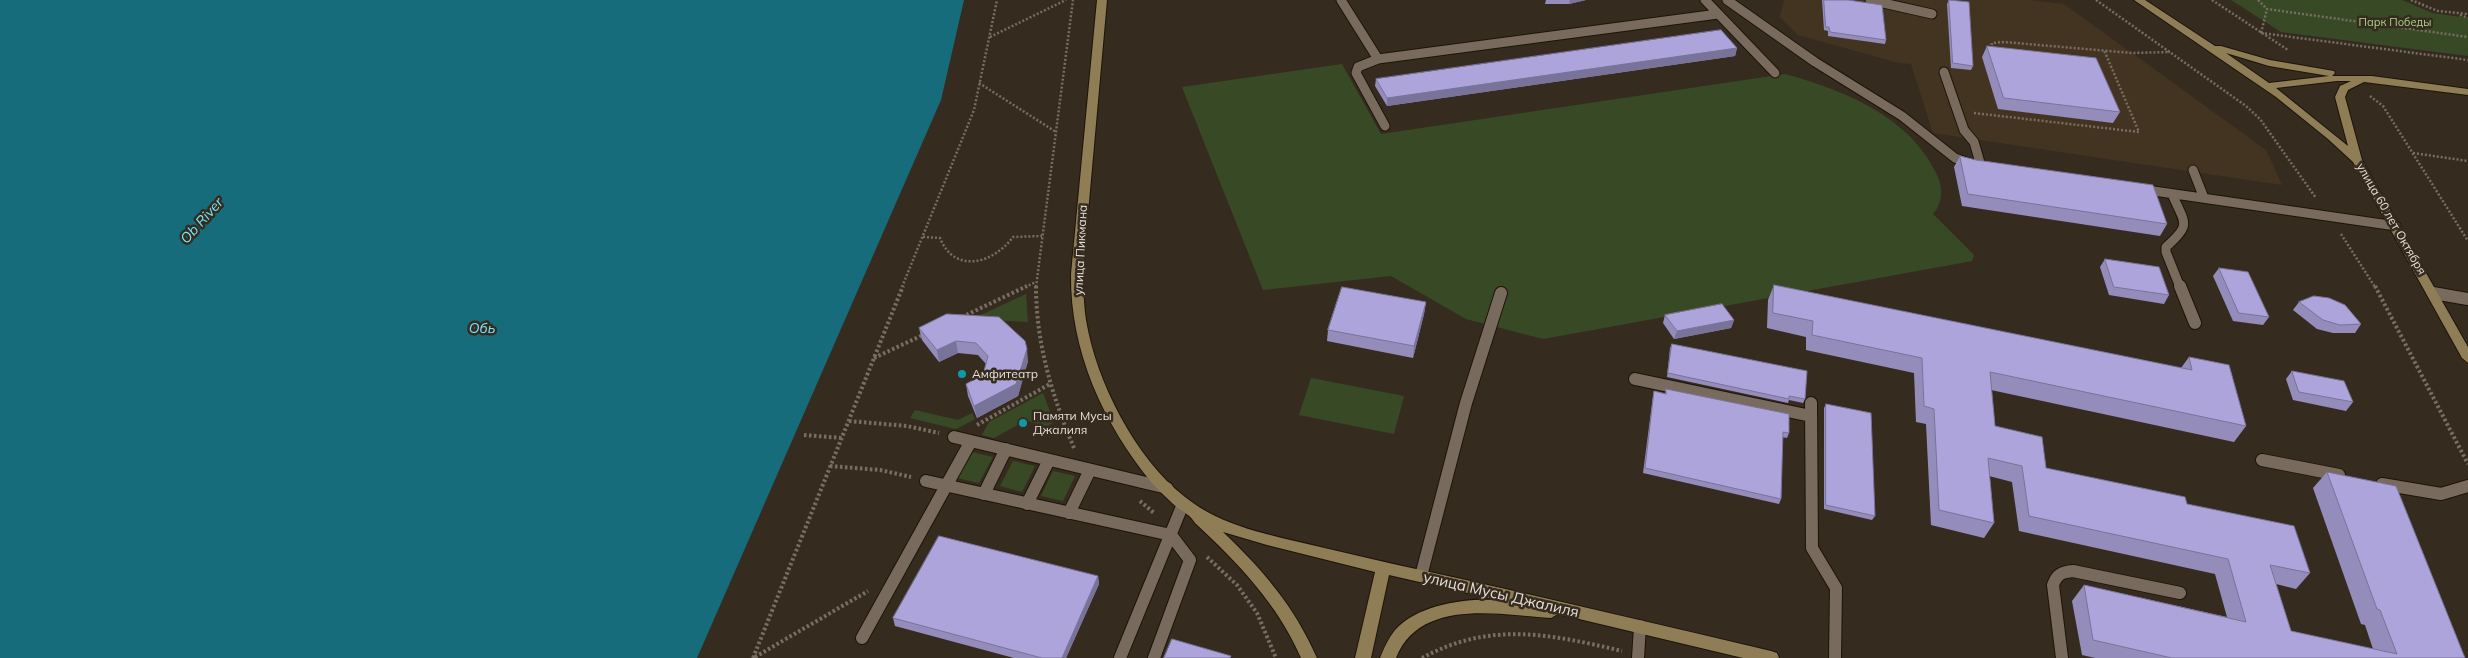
<!DOCTYPE html>
<html>
<head>
<meta charset="utf-8">
<style>
  body { margin:0 }
  canvas { display:block; background:#362b1f }
</style>
</head>
<body>
<canvas width="2468" height="658"></canvas>
<script>
const c = document.querySelector('canvas').getContext('2d');
c.lineJoin = 'round';
function paint(path, color) { c.fillStyle = color; c.fill(path, 'evenodd'); }
function strokePath(path, color, width, dash) { c.strokeStyle = color; c.lineWidth = width; c.lineCap = dash ? 'butt' : 'round'; c.setLineDash(dash || []); c.stroke(path); }
function drawText(font, color, halo, rows, align = 'center') {
  c.font = font + ' Mulish,sans-serif'; c.lineWidth = 5; c.setLineDash([]); c.textBaseline = 'middle'; c.strokeStyle = halo; c.fillStyle = color; for (const [text, x, y, turn = 0] of rows) {
    c.save(); c.translate(x, y); c.rotate((+turn || 0) * Math.PI / 180); c.textAlign = isNaN(turn) ? turn : align; if (halo) c.strokeText(text, 0, 0); c.fillText(text, 0, 0); c.restore();
  }
}
const built = new Path2D(`
  M1784,0H2029L2064,4L2266,150L2282,185L1933,133L1911,64L1899,63L1798,35L1780,17Z`);
const green = new Path2D(`
  M2231,0H2402L2432,13L2468,18V56L2281,32Z
  M1342,64L1381,134L1785,74C1843,90 1910,116 1937,175C1943,188 1943,203 1933,214L1974,255L1972,261L1543,339L1466,319L1391,276L1263,290L1182,87Z
  M1026,294L1028,322L972,319Z
  M1311,378L1404,396L1394,434L1299,415Z
  M1043,393L1054,422L1045,428L1026,420L994,438L982,435L989,422Z
  M915,410L958,420L972,413L975,419L956,429L910,418Z
  M972,452L993,457L979,483L957,478Z
  M1013,461L1035,466L1022,492L1000,486Z
  M1053,471L1075,476L1063,501L1041,496Z`);
const water = new Path2D(`
  M0,0H964L941,100L697,658H0Z`);
const pathFar1 = new Path2D(`
  M2096,0L2246,106L2260,119L2316,198
  M2212,0L2288,50
  M2258,0L2267,9
  M2411,0L2438,11L2468,14
  M2460,15L2468,18
  M2261,33L2267,9L2468,37
  M2261,33L2468,60
  M990,37L1066,0
  M1991,49L1992,43L2004,42L2132,53L2170,52
  M979,83L1056,132
  M2370,96L2383,106L2468,241
  M1974,113L2139,132L2104,50
  M2413,153L2468,161
  M2341,234L2375,287
  M923,237L940,238C955,275 994,263 1013,237L1042,236
  M902,287L974,110L997,0
  M1025,287L1036,282
  M1036,287L1073,0`);
const path = new Path2D(`
  M1036,286C1036,343 1052,396 1074,448
  M2375,286L2468,464
  M962,317L1027,286
  M874,358L925,334
  M849,421L907,426L939,433
  M977,425L1050,384
  M804,435L842,438
  M830,466L880,470L911,477
  M1140,501L1154,513
  M1207,557L1237,585L1257,613L1276,658
  M755,657L868,591
  M753,658L903,286
  M1422,658C1490,621 1550,634 1622,651`);
const laneFar1 = new Path2D(`
  M1341,0L1378,59L1718,14
  M1705,0L1775,73
  M1727,0L1815,62L1902,116L1955,158L1971,164
  M1870,0L1932,14
  M1378,59L1358,67L1356,73L1385,126
  M1944,72L1964,130L1974,142L1981,166
  M2193,170L2204,198
  M2140,189L2396,226
  M2172,194C2185,224 2192,224 2166,247V252L2180,287`);
const lane = new Path2D(`
  M2180,286L2195,323
  M2433,293L2468,299
  M1635,379L1811,416
  M1811,403L1812,548L1836,588L1835,658
  M954,437L1167,488
  M2262,460L2339,475
  M926,481L1171,535L1190,560L1154,658
  M2382,484L2441,494L2468,486
  M984,494L1006,449
  M1027,504L1049,460
  M1069,513L1090,470
  M1421,576L1466,403L1501,293
  M862,638L971,441
  M1120,658L1183,504
  M1638,658L1640,626
  M2062,658L2053,585C2057,574 2062,572 2073,571L2180,593`);
const secondary = new Path2D(`
  M1097,0H1107L1084,258C1083,279 1083,299 1086,320C1096,381 1135,458 1185,497C1222,527 1271,535 1316,546C1366,558 1416,569 1466,580C1568,603 1670,627 1771,651L1777,653L1779,658H1743L1558,614L1551,618C1501,615 1420,597 1396,658H1380C1384,648 1388,639 1395,630C1418,604 1466,598 1498,600L1389,575L1371,658H1355L1375,572L1267,545L1223,532C1264,571 1294,606 1317,658H1301C1277,603 1238,563 1195,523C1190,514 1181,511 1173,504C1166,497 1158,490 1151,482C1103,423 1070,351 1071,274Z
  M2134,0H2145L2215,46H2221L2270,60L2334,71L2335,73L2332,76H2372L2468,89V95L2364,82L2348,90L2345,97L2362,160L2468,347V363L2462,358L2353,162L2328,139L2276,97ZM2226,53L2269,66L2329,76L2269,83ZM2337,81H2351L2340,86L2335,97L2348,146L2276,88Z`);
const wall = new Path2D(`
  M1546,0H1586L1569,4H1545Z
  M1822,0H1848L1886,40L1885,44L1828,36V31L1824,30Z
  M1949,0L1973,66L1971,70L1951,68L1947,4Z
  M1987,46L2120,112L2113,123L1998,109L1982,57Z
  M1737,48L1735,56L1387,106L1375,86L1376,79Z
  M1960,156L2167,224L2160,236L1962,206L1954,167Z
  M2105,259L2169,295L2164,304L2109,295L2100,267Z
  M2219,268L2269,317L2263,325L2233,321L2213,276Z
  M1774,285L2181,368L2189,357L2246,426L2234,442L1991,390L1995,426L2046,468L2187,504L2310,573L2296,589L2276,584L2291,631L2373,649L2365,625L2361,624L2313,488L2327,472L2465,658H2095L2082,655L2072,601L2084,585L2227,617L2215,574L2019,531L2012,482L1989,476L1994,523L1984,538L1931,525L1926,424L1916,422L1914,373L1806,350V337L1767,328L1768,300Z
  M1426,302L1424,314L1413,358L1327,341L1328,330Z
  M2299,302L2361,324L2355,333H2333L2317,329L2293,310Z
  M947,314L1028,361L1018,396L977,418L968,396L966,384L983,375L986,364L978,355L958,353L939,362L922,340L919,328Z
  M1665,315L1734,320L1731,328L1674,339L1663,323Z
  M1672,344L1805,399L1803,403L1789,400L1788,403L1667,377L1670,348Z
  M2292,371L2353,402L2346,411L2293,400L2286,379Z
  M1666,389L1789,433L1787,438L1782,437L1781,499L1779,504L1643,473L1653,396L1654,391L1665,394Z
  M1826,404L1875,516L1872,520L1824,509V408Z
  M1098,576L1099,584L1066,658H1014L895,626L893,618Z`);
const shadedWall = new Path2D(`
  M1570,0H1586L1569,4Z
  M1737,48L1735,56L1387,106V98Z
  M1426,302L1424,314L1413,358L1414,346Z
  M1734,320L1731,328L1674,339L1677,331Z
  M956,341L958,353L939,362L937,350Z
  M1027,349L1028,361L1018,396L977,418L974,406Z
  M1098,576L1099,584L1066,658H1062Z`);
const building = new Path2D(`
  M1824,0H1848L1882,5L1886,40L1830,32L1829,27H1826Z
  M1949,0L1969,2L1973,66L1953,63Z
  M1721,30L1737,48L1387,98L1376,79Z
  M1987,46L2096,58L2120,112L2004,98Z
  M1960,156L1976,160L2153,185L2167,224L1968,194Z
  M2105,259L2159,267L2169,295L2114,287Z
  M2219,268L2248,272L2269,317L2239,313Z
  M1774,285L2192,370L2189,357L2229,365L2246,426L1990,372L1995,426L2042,437L2046,468L2185,497L2187,504L2294,526L2310,573L2270,565L2291,631L2397,654L2380,610L2377,609L2327,472L2396,486L2465,658H2172L2093,640L2084,585L2246,622L2228,559L2029,516L2022,466L1988,458L1994,523L1939,510L1934,409L1924,406L1922,358L1812,335L1813,321L1773,313Z
  M1342,287L1426,302L1414,346L1328,330Z
  M2314,296L2329,298L2345,305L2361,324L2340,325L2323,320L2299,302Z
  M1722,304L1734,320L1677,331L1665,315Z
  M947,314L999,317L1025,341L1027,349L1016,384L974,406L966,384L983,375L988,356L976,343L956,341L937,350L919,328Z
  M1672,344L1807,371L1805,399L1789,396V399L1668,373Z
  M2292,371L2344,381L2353,402L2299,392Z
  M1666,389L1789,414V433L1783,432L1781,499L1645,468L1654,391L1666,394Z
  M1826,404L1871,413L1875,516L1826,505Z
  M939,536L1098,576L1062,658H1042L893,618Z
  M1172,639L1231,656L1230,658H1164Z`);
const markers = [
  [962,374,5,"#0f9aa8"],
  [1023,423,5,"#0f9aa8"]
];
const farParknames = [
  ["Парк Победы",2395,23]
];
const streetNames = [
  ["улица 60 лет Октября",2391,219,60],
  ["улица Пикмана",1081,250,-87]
];
const poiNames = [
  ["Амфитеатр",972,374],
  ["Памяти Мусы",1033,416],
  ["Джалиля",1033,430]
];
const waterNames = [
  ["Ob River",202,221,-48],
  ["Обь",482,329]
];
const nearStreetnames = [
  ["улица Мусы Джалиля",1501,595,13]
];
paint(built, '#433422');
paint(green, '#374a25');
paint(water, '#166c7a');
strokePath(laneFar1, '#1d1308', 11);
strokePath(lane, '#1d1308', 14);
strokePath(secondary, '#1d1308', 2);
strokePath(pathFar1, '#786e64', 2.5, [2, 2]);
strokePath(path, '#786e64', 4, [2.5, 2.5]);
strokePath(laneFar1, '#786b5d', 9);
strokePath(lane, '#786b5d', 12);
paint(secondary, '#8f7d55');
paint(wall, '#948dbc');
paint(shadedWall, '#787399');
paint(building, '#aca4db');
strokePath(building, '#787399', 1);
for (const [x, y, r, color] of markers) { const dot = new Path2D(); dot.arc(x, y, r, 0, 2 * Math.PI); c.fillStyle = color; c.fill(dot); strokePath(dot, '#362b1f', 2); }
drawText('11px', '#add58a', '#362b1f', farParknames);
drawText('12px', '#e8e1d9', '#362b1f', streetNames);
drawText('12px', '#e8e1d9', '#362b1f', poiNames, 'left');
drawText('italic 14px', '#74e8ff', '#362b1f', waterNames);
drawText('15px', '#e8e1d9', '#362b1f', nearStreetnames);
</script>
</body>
</html>
